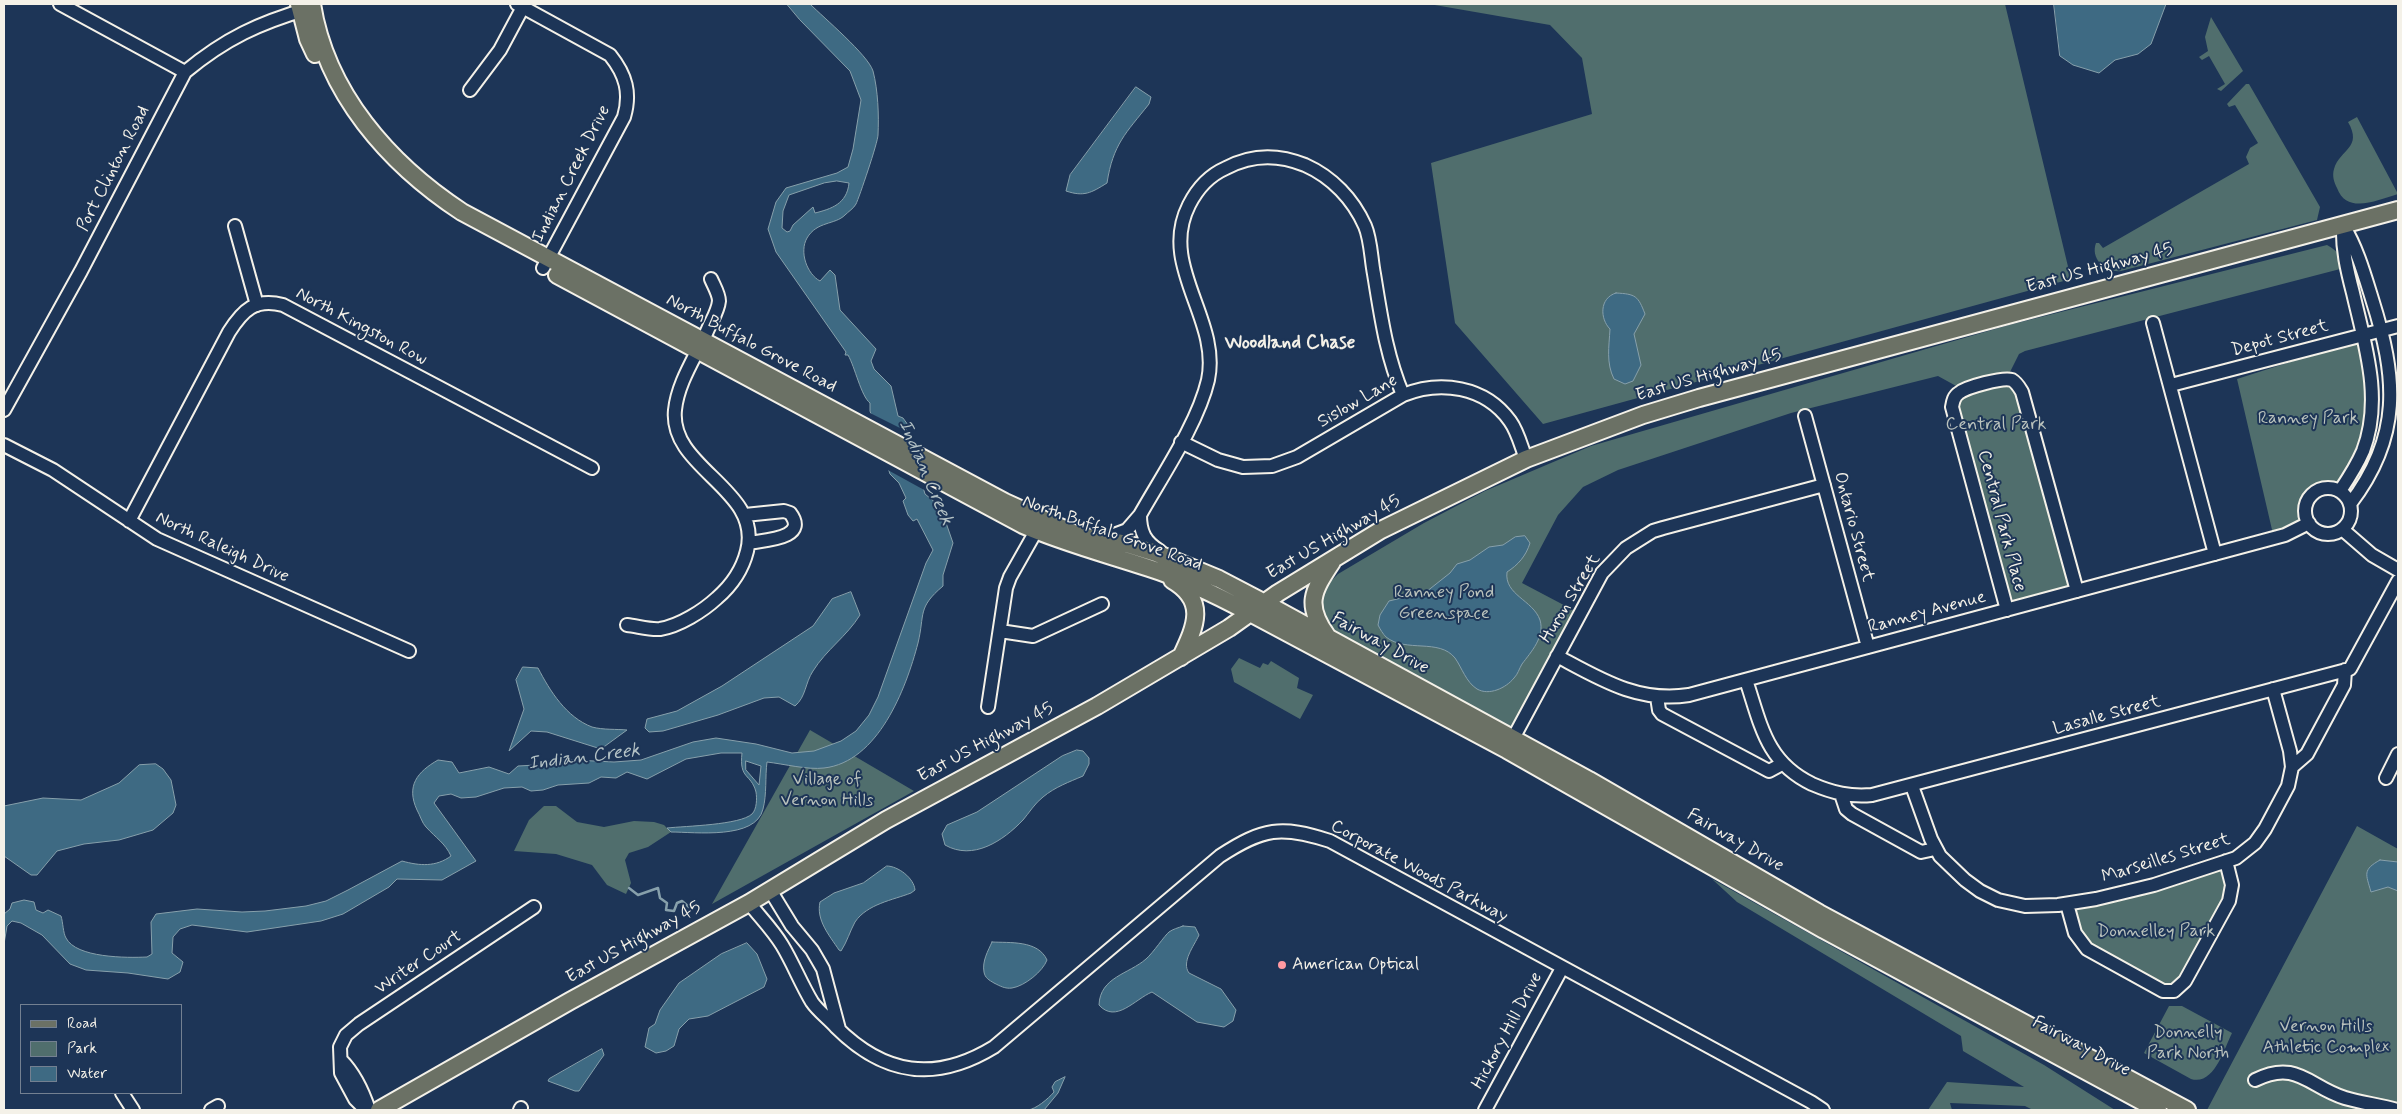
<!DOCTYPE html>
<html>
<head>
<meta charset="utf-8">
<style>
  body { margin:0 }
  #map { position:relative; width:2402px; height:1114px; overflow:hidden; background:#1d3557; font-family:Mynerve,sans-serif }
  canvas { display:block }
  .frame { position:absolute; inset:0; border:5px solid #f4f1e8; pointer-events:none }
  .legend { position:absolute; left:20px; top:1004px; width:162px; height:90px; box-sizing:border-box; background:#1d3557; border:1px solid #738091; margin:0; padding:6px 9px; list-style:none; font-size:15px; color:#f4f1e8 }
  .legend li { display:flex; align-items:center; gap:10px; height:25px }
  .legend b { width:25px; border:1px solid #738091 }
</style>
</head>
<body>
<div id="map">
<canvas width="2402" height="1114"></canvas>
<div class="frame"></div>
<ul class="legend">
<li><b style="height:6px;background:#6b7165"></b>Road</li>
<li><b style="height:14px;background:#506e6d"></b>Park</li>
<li><b style="height:14px;background:#3e6a83"></b>Water</li>
</ul>
</div>
<script>
const c = document.querySelector('canvas').getContext('2d');
c.lineJoin = 'round';
function paint(path, color) { c.fillStyle = color; c.fill(path, 'evenodd'); }
function strokePath(path, color, width, dash) { c.strokeStyle = color; c.lineWidth = width; c.lineCap = dash ? 'butt' : 'round'; c.setLineDash(dash || []); c.stroke(path); }
function drawText(font, color, halo, rows, align = 'center') {
  c.font = font + ' Mynerve,sans-serif'; c.lineWidth = 4; c.setLineDash([]); c.textBaseline = 'middle'; c.strokeStyle = halo; c.fillStyle = color; for (const [text, x, y, turn = 0] of rows) {
    c.save(); c.translate(x, y); c.rotate((+turn || 0) * Math.PI / 180); c.textAlign = isNaN(turn) ? turn : align; if (halo) c.strokeText(text, 0, 0); c.fillText(text, 0, 0); c.restore();
  }
}
const green = new Path2D(`
  M1429,4H2005L2071,279L1543,424L1455,323L1431,163L1592,114L1582,58L1550,25Z
  M2211,17L2243,71L2221,91L2217,89L2225,84L2209,56L2202,60L2199,57L2208,51L2205,37Z
  M2246,84H2249L2320,207L2317,220L2121,271C2106,273 2090,259 2096,243H2099L2103,248L2249,164L2246,157L2250,148L2258,143L2235,105L2229,107L2227,104Z
  M2357,117L2398,194C2377,200 2347,215 2337,188C2334,182 2332,176 2334,169C2340,149 2363,148 2348,122Z
  M2327,245C2338,251 2341,256 2344,268L2025,351L2019,354L2010,372L1958,387L1938,376L1791,413L1618,470L1583,487L1558,515L1522,583L1577,612L1517,722L1511,728H1503L1331,630L1321,613L1320,599L1326,586L1338,574L1424,523L1485,491L1591,446L2009,325Z
  M2349,343L2356,344L2362,350L2370,383L2363,443L2340,482C2326,488 2310,485 2304,503C2302,508 2303,516 2302,522L2273,534L2237,379Z
  M2006,383L2017,388L2069,581L2068,587L2019,600H2013L2008,592L1959,407L1960,400L1969,393Z
  M1239,658L1260,668L1263,663L1268,665L1271,661L1299,678L1297,688L1313,695L1300,719L1234,682L1231,669Z
  M810,730L914,791L712,904Z
  M544,806H556L577,822L604,827L634,821L654,822L664,825L671,832L648,847L629,853L625,860L631,883L626,894L607,885L592,865L556,854L514,851L529,820Z
  M2357,826L2398,849V1110H2207Z
  M2219,870L2224,871L2227,877L2226,896L2182,978L2169,988L2085,941L2075,914L2077,909L2083,905Z
  M1712,879L2044,1065L2115,1110H2033L2025,1106L1950,1103L1952,1110H1928L1947,1082L2024,1087L1963,1051L1961,1036L1737,902Z
  M2169,1006H2182L2232,1033C2224,1049 2214,1086 2191,1079L2144,1053Z`);
const water = new Path2D(`
  M787,4H810C824,18 868,55 873,71C878,90 879,115 878,135C878,142 859,198 856,204C854,208 848,212 845,215C835,225 817,221 807,238C799,252 807,274 820,281L830,270L835,275L840,310L876,349L871,361L874,369L891,386L898,416L903,418L908,425L906,428L925,494L937,504L944,517L953,543L943,575V586C917,608 925,614 918,643C906,689 878,762 824,768C808,770 784,764 767,762C765,777 767,794 763,809C756,840 695,832 671,832L667,828C686,826 740,825 752,814C757,809 757,798 756,792C751,773 739,780 742,753H721L686,759L647,779L627,772L616,778L601,777L589,783L558,785L543,790L531,791L522,787L504,788L476,797L461,798L451,794L439,796L434,803L476,861L442,880L397,879L389,887L343,914L321,921L247,932L192,925L180,929L173,937L172,953L183,962L180,972L168,979L128,973L86,970L70,964L42,935L21,923L12,921L7,926L4,944V914L10,909L12,903L24,900L34,902L36,910L43,913L48,910L61,916C63,922 63,933 66,938C76,958 127,958 147,957L152,954L151,922L156,914L197,909L242,912L265,911L306,906L326,901L348,890L402,861C420,866 436,867 451,856C445,843 436,838 426,827C422,823 420,815 417,810C406,786 417,772 438,760L452,762L459,773L489,767L509,774L518,766L536,765L555,759L614,762L641,760L693,742L716,738L756,744L792,753L814,751L841,741L856,731L869,715L878,697L926,563L933,550L917,519L913,521L908,515L903,501L906,498L899,483L890,474L870,411V403C861,396 855,367 848,355H845L846,352L776,252L768,229L776,202L786,188L837,173L848,167L853,149L861,100L850,71L800,20ZM837,181L849,183C847,204 831,209 815,213L813,207L793,225L790,231L787,232L782,228L783,211L789,195L824,183ZM746,761L761,766L759,785L746,770Z
  M2054,4H2166L2151,44L2138,54L2115,60L2099,73L2073,65L2060,56Z
  M1136,87L1151,97L1149,104C1126,133 1113,144 1107,183C1091,193 1084,197 1066,191L1070,175Z
  M1616,293C1636,294 1638,296 1645,314L1634,334L1641,365L1633,381L1625,384L1614,379C1606,363 1609,347 1610,329C1600,319 1599,298 1616,293Z
  M1525,536L1530,543C1526,556 1518,565 1507,572C1504,595 1533,600 1540,620C1545,637 1531,652 1522,664C1519,669 1518,674 1514,678C1506,688 1489,696 1477,689C1466,682 1462,668 1455,658C1439,638 1406,653 1386,637C1383,634 1380,629 1378,625L1380,615L1389,601L1426,592L1450,573L1457,564L1470,560L1489,547L1503,545L1515,537Z
  M851,592L860,615C847,636 826,650 813,671C805,683 806,697 795,706L779,697L764,698L718,715L663,731L649,732L645,728L647,719L677,711L722,686L813,626L832,599Z
  M523,667L538,668C550,691 566,717 592,727C603,730 617,729 627,730L601,749L547,732L531,731L509,751L524,709L516,680Z
  M1077,750L1083,751L1089,758V764L1083,776C1069,782 1055,787 1043,797C1035,803 1029,813 1023,820C1003,841 973,861 945,845L942,834L947,825L977,812L1062,756Z
  M156,764L163,769L171,780L176,805L173,813L153,830L119,840L84,844L57,851L37,875H31L4,856V806L43,798L81,800L119,783L139,765Z
  M2380,860L2398,862V891L2388,887L2371,892C2366,874 2362,870 2380,860Z
  M887,866C898,866 914,878 915,890L911,893C893,900 867,904 855,922C850,931 847,942 841,951L839,950C829,935 816,920 820,902L834,893L863,883Z
  M1183,926L1195,927L1199,935C1194,946 1181,962 1189,973L1221,989L1236,1010L1233,1021L1224,1027L1197,1022L1152,992C1135,999 1116,1024 1099,1005C1100,977 1129,974 1146,959C1153,953 1165,935 1169,932C1173,929 1178,928 1183,926Z
  M992,942C1010,943 1038,940 1047,960C1043,971 1025,986 1012,988C1005,989 1000,986 994,983C989,980 985,978 984,972C982,961 988,951 992,942Z
  M747,943L757,954L767,979L764,987L708,1016L689,1019L679,1029L674,1046L666,1051L656,1053L645,1047L649,1028L655,1024L660,1010L679,983L721,954Z
  M602,1049L604,1055L601,1059L579,1091H575L548,1081L549,1079Z
  M1065,1077L1058,1093L1044,1110H1028C1036,1109 1048,1099 1054,1092L1052,1087L1055,1082Z`);
const pier = new Path2D(`
  M868,412L910,433L926,491L886,469Z`);
const stream = new Path2D(`
  M629,888L638,895L658,888L660,898L667,903L666,910L674,911L677,903L682,901L689,907`);
const minor = new Path2D(`
  M60,4L185,72
  M517,4L610,55C626,75 631,93 624,117L543,268
  M470,90L500,50L523,7
  M2343,225C2357,248 2364,273 2372,299C2397,378 2402,436 2350,504
  M235,226L257,305
  M2153,323L2215,554
  M2171,385L2398,326
  M4,410L81,271L185,72C226,38 259,23 310,8
  M1805,416L1868,647
  M1181,442L1218,460L1243,467L1272,466L1297,457L1403,395C1440,380 1485,386 1510,421C1518,432 1521,446 1526,459
  M4,445L53,470L157,539L409,651
  M2305 511a23 23 0 1 1 46 0a23 23 0 1 1-46 0Z
  M2340,491C2348,479 2357,465 2363,451C2383,399 2365,345 2353,293C2347,270 2342,249 2343,225
  M745,515L784,511L790,513C810,539 763,540 749,543
  M1140,515C1162,476 1198,423 1208,380C1221,319 1158,266 1189,205C1197,189 1210,175 1226,168C1252,154 1278,154 1305,165C1332,177 1353,199 1365,226C1371,240 1371,259 1374,274C1381,316 1386,355 1403,395
  M129,521L229,332C243,310 255,298 283,305L592,468
  M2342,529L2372,555L2398,570
  M1103,539L1127,530L1140,515C1140,532 1145,542 1160,551
  M2007,610L1952,407C1953,401 1954,396 1959,393C1966,387 2003,377 2012,380C2017,383 2019,387 2022,392L2077,591
  M627,625C637,626 650,630 660,629C679,626 703,611 717,598C732,585 742,571 747,551C763,489 669,469 675,410C678,381 697,355 708,329C712,320 718,311 719,301C719,294 714,286 711,279
  M1000,631L1033,636L1102,604
  M1557,656C1600,679 1638,703 1689,695L2285,535L2309,523
  M1746,680C1761,725 1766,762 1812,784C1833,793 1850,797 1872,795L2350,669L2398,581
  M2273,689L2290,751L2292,767
  M1657,697L1659,710L1662,714L1769,771L1782,764
  M988,707L1006,588L1010,577L1040,524
  M1509,746L1602,573L1626,548L1653,531L1663,528L1824,485
  M2386,778L2398,754
  M1912,786L1931,839L1940,856L1965,880L1980,891L1998,900L2025,906L2058,905L2096,899L2154,885L2236,858L2255,843L2265,829L2288,786L2292,767L2307,754L2344,685L2345,670
  M1841,794L1846,809L1852,814L1921,852L1935,849
  M770,890L792,926L812,950L823,969L839,1029
  M749,903C760,917 773,930 782,945C793,963 801,984 812,1002C818,1011 829,1019 836,1027C884,1075 935,1083 994,1047L1220,856C1263,828 1281,825 1330,841L1811,1102L1823,1110
  M2067,904L2075,933L2087,949L2163,991H2174L2185,981L2229,901L2232,885L2226,861
  M341,1060C355,1074 363,1092 369,1110
  M2255,1080C2297,1059 2309,1087 2345,1098C2362,1103 2380,1105 2397,1110
  M122,1093L133,1110
  M211,1110L218,1106
  M366,1110L355,1099L341,1073L340,1047L346,1035L359,1024L534,907
  M520,1110L521,1108
  M1485,1110L1562,968`);
const major = new Path2D(`
  M299,4L308,39L315,54
  M312,4C326,93 389,164 462,212L1005,502L1080,536L1127,544L1156,553L1219,579L1265,603L1589,780L1819,913L2187,1110
  M557,275L1023,525C1064,543 1107,554 1149,568C1184,579 1218,596 1250,613L1507,750L1824,930L2158,1110
  M1172,580C1208,601 1195,627 1181,657
  M1327,636C1305,605 1312,592 1332,562
  M379,1110L570,1001L749,903L886,820L1097,706L1229,628L1278,593L1381,530L1526,459L1643,415L1699,398L2398,210`);
const markers = [
  [1282,965,5,"#ff9aa2"]
];
const streetNames = [
  ["Port Clinton Road",114,169,-63],
  ["Indian Creek Drive",572,174,-63],
  ["East US Highway 45",2100,269,-15],
  ["North Kingston Row",361,327,28],
  ["Depot Street",2280,339,-15],
  ["North Buffalo Grove Road",751,344,28],
  ["East US Highway 45",1709,376,-16],
  ["Sislow Lane",1358,402,-30],
  ["Central Park Place",2001,521,75],
  ["Ontario Street",1853,527,75],
  ["North Buffalo Grove Road",1112,534,20],
  ["East US Highway 45",1334,538,-30],
  ["North Raleigh Drive",222,548,25],
  ["Huron Street",1571,599,-59],
  ["Ranney Avenue",1927,613,-15],
  ["Fairway Drive",1380,644,29],
  ["Lasalle Street",2107,716,-15],
  ["East US Highway 45",986,743,-28],
  ["Fairway Drive",1735,841,30],
  ["Marseilles Street",2166,859,-17],
  ["Corporate Woods Parkway",1419,872,28],
  ["East US Highway 45",634,943,-29],
  ["Writer Court",419,963,-34],
  ["Hickory Hill Drive",1508,1031,-62],
  ["Fairway Drive",2081,1047,28]
];
const parkNames = [
  ["Ranney Park",2308,419],
  ["Central Park",1996,425],
  ["Ranney Pond",1444,593],
  ["Greenspace",1444,614],
  ["Village of",827,780],
  ["Vernon Hills",827,801],
  ["Donnelley Park",2156,932],
  ["Vernon Hills",2326,1027],
  ["Athletic Complex",2326,1048],
  ["Donnelly",2188,1033],
  ["Park North",2188,1054]
];
const poiNames = [
  ["American Optical",1292,965]
];
const neighbourhoodNames = [
  ["Woodland Chase",1290,344]
];
const waterNames = [
  ["Indian Creek",925,473,67],
  ["Indian Creek",584,758,-7]
];
paint(green, '#506e6d');
paint(water, '#3e6a83');
strokePath(water, '#87a0ab', 1);
paint(pier, '#1d3557');
strokePath(stream, '#87a0ab', 2.5);
strokePath(minor, '#f4f1e8', 16);
strokePath(major, '#f4f1e8', 20);
strokePath(minor, '#1d3557', 12);
strokePath(major, '#6b7165', 16);
for (const [x, y, r, color] of markers) { const dot = new Path2D(); dot.arc(x, y, r, 0, 2 * Math.PI); c.fillStyle = color; c.fill(dot); strokePath(dot, '#1d3557', 2); }
drawText('18px', '#f4f1e8', '#1d3557', streetNames);
drawText('18px', '#bbc3bd', '#1d3557', parkNames);
drawText('18px', '#f4f1e8', '#1d3557', poiNames, 'left');
drawText('bold 19px', '#f4f1e8', '#1d3557', neighbourhoodNames);
drawText('italic 19px', '#b4c2c5', '#1d3557', waterNames);
</script>
</body>
</html>
